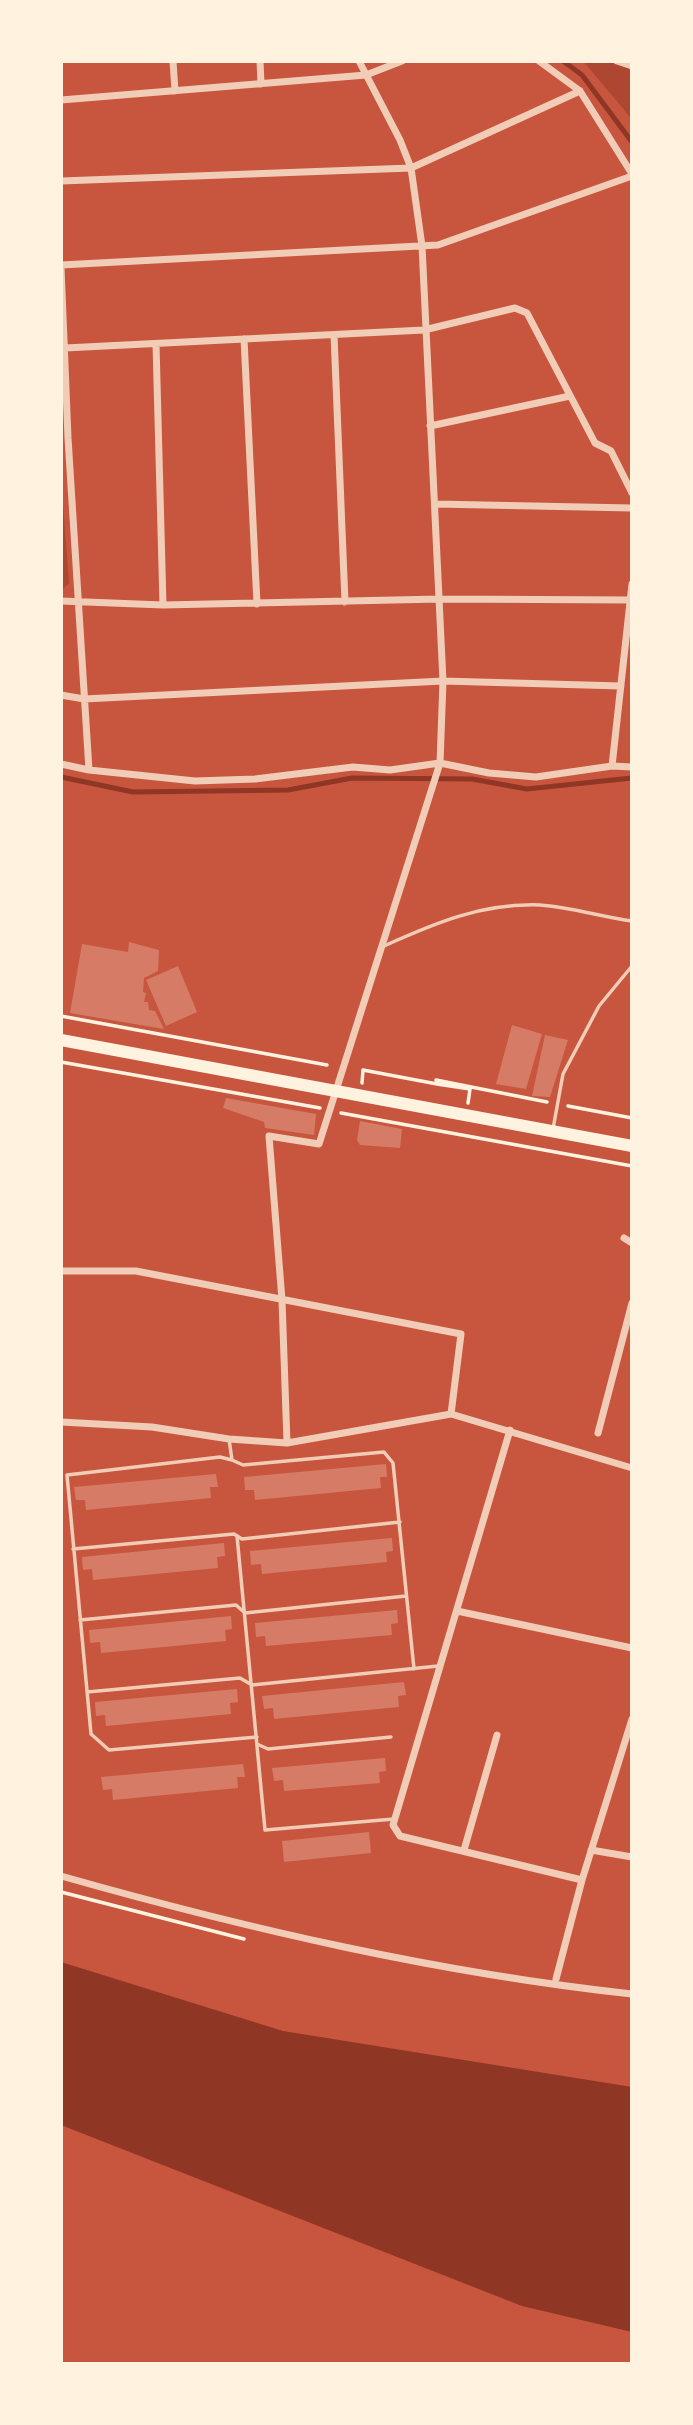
<!DOCTYPE html>
<html>
<head>
<meta charset="utf-8">
<style>
  body { margin:0 }
  #map { position:relative; width:693px; height:2425px; overflow:hidden; background:#c8553d; font-family:"Roboto Condensed",sans-serif }
  canvas { display:block }
  .frame { position:absolute; inset:0; border:63px solid #fff3e0; pointer-events:none }
</style>
</head>
<body>
<div id="map">
<canvas width="693" height="2425"></canvas>
<div class="frame"></div>
</div>
<script>
const c = document.querySelector('canvas').getContext('2d');
c.lineJoin = 'round';
function paint(path, color) { c.fillStyle = color; c.fill(path, 'evenodd'); }
function strokePath(path, color, width, dash) { c.strokeStyle = color; c.lineWidth = width; c.lineCap = dash ? 'butt' : 'round'; c.setLineDash(dash || []); c.stroke(path); }
const green = new Path2D(`
  M583,61H629L632,120L626,112Z
  M61,478L69,583L61,591Z`);
const water = new Path2D(`
  M61,1962L283,2031L632,2087V2332L522,2306L61,2125Z`);
const stream = new Path2D(`
  M563,61L582,75L632,142
  M61,777L133,792L288,790L352,778L472,779L527,789L632,778`);
const building = new Path2D(`
  M129,942L159,950L158,971L144,978L143,992L146,993L144,1002H148L149,1010L155,1011L164,1029L70,1013L82,944L128,952Z
  M178,966L197,1012L166,1026L146,980Z
  M512,1025L542,1034L526,1089L496,1084Z
  M545,1035L568,1040L550,1097L532,1096Z
  M226,1098L316,1114L314,1135L265,1128L264,1122L223,1108Z
  M360,1121L402,1129L400,1148L360,1145L357,1140Z
  M386,1464L387,1477H380L381,1488L255,1500L254,1490H245L244,1477Z
  M216,1474L218,1487H210L211,1498L86,1510L85,1500H76L74,1487Z
  M392,1538L393,1551L386,1552L387,1562L262,1574L261,1564L251,1565L250,1551Z
  M224,1543L225,1556L217,1557L218,1568L93,1580L92,1569L83,1570L82,1557Z
  M397,1610L398,1623L391,1624L392,1635L266,1646L265,1636L256,1637L255,1623Z
  M231,1616L232,1629L225,1630L226,1641L101,1653L100,1642L90,1643L89,1630Z
  M404,1682L406,1695L398,1696L399,1707L274,1719L273,1708L264,1709L262,1696Z
  M237,1689L238,1702L230,1703L231,1714L106,1726L105,1715L96,1716L95,1702Z
  M385,1758L386,1771L379,1772L380,1783L284,1791L283,1780L274,1781L272,1768Z
  M243,1764L245,1777H237L238,1788L113,1800L112,1789L103,1790L101,1777Z
  M369,1832L371,1853L284,1862L282,1841Z`);
const path = new Path2D(`
  M61,1016L327,1065
  M61,1062L320,1108
  M362,1083L363,1070L437,1084L436,1080L547,1102
  M437,1084L470,1089L468,1103
  M568,1106L632,1118
  M341,1113L632,1166
  M61,1892L244,1939`);
const service = new Path2D(`
  M384,946C435,923 482,903 540,905C570,907 602,917 632,921
  M553,1129L563,1074L599,1006L632,966
  M229,1439L232,1460L220,1457L67,1475L91,1734L109,1750L257,1737
  M232,1460L243,1465L384,1452L393,1463L414,1669
  M237,1536L265,1830L394,1819
  M73,1549L234,1534L242,1539L400,1522
  M80,1620L236,1605L245,1613L406,1596
  M87,1692L240,1678L252,1685L438,1666
  M257,1744L268,1749L391,1737`);
const minor = new Path2D(`
  M173,61L175,91
  M260,61L261,84
  M539,61L580,91L632,174
  M617,61L632,66
  M61,100L366,75L402,61
  M61,181L411,168L580,91
  M61,265L438,245L632,176
  M61,267L68,438L89,770
  M334,335L345,602
  M244,339L257,604
  M156,344L163,605
  M65,348L424,330L515,308L527,313L595,443L611,451L632,493
  M430,426L570,396
  M435,504L632,508
  M61,601L163,605L440,599L632,600
  M61,695L84,699L443,681L621,686
  M61,764L89,770L195,781L255,779L353,767L390,770L440,763L489,773L536,777L612,766L632,767
  M612,766L632,584
  M624,1238L632,1243
  M61,1271H136L461,1334L451,1414
  M61,1422L152,1427L229,1439L287,1443L451,1414L632,1468
  M510,1430L393,1825L400,1836L582,1880
  M598,1433L632,1303
  M287,1443L282,1300L269,1136L319,1144L440,763L443,681L422,246L411,168L400,140L359,61
  M457,1611L632,1648
  M464,1850L497,1735
  M591,1850L632,1857
  M61,1876C248,1929 439,1973 632,1994
  M556,1979L582,1880L632,1719`);
const primary = new Path2D(`
  M61,1040L632,1146`);
paint(green, '#ae4732');
paint(water, '#8f3625');
strokePath(stream, '#8f3625', 5);
paint(building, '#d67c66');
strokePath(path, '#fff3e0', 3.5);
strokePath(service, '#f1ccb7', 3.5);
strokePath(minor, '#f1ccb7', 7);
strokePath(primary, '#fff3e0', 12);
</script>
</body>
</html>
